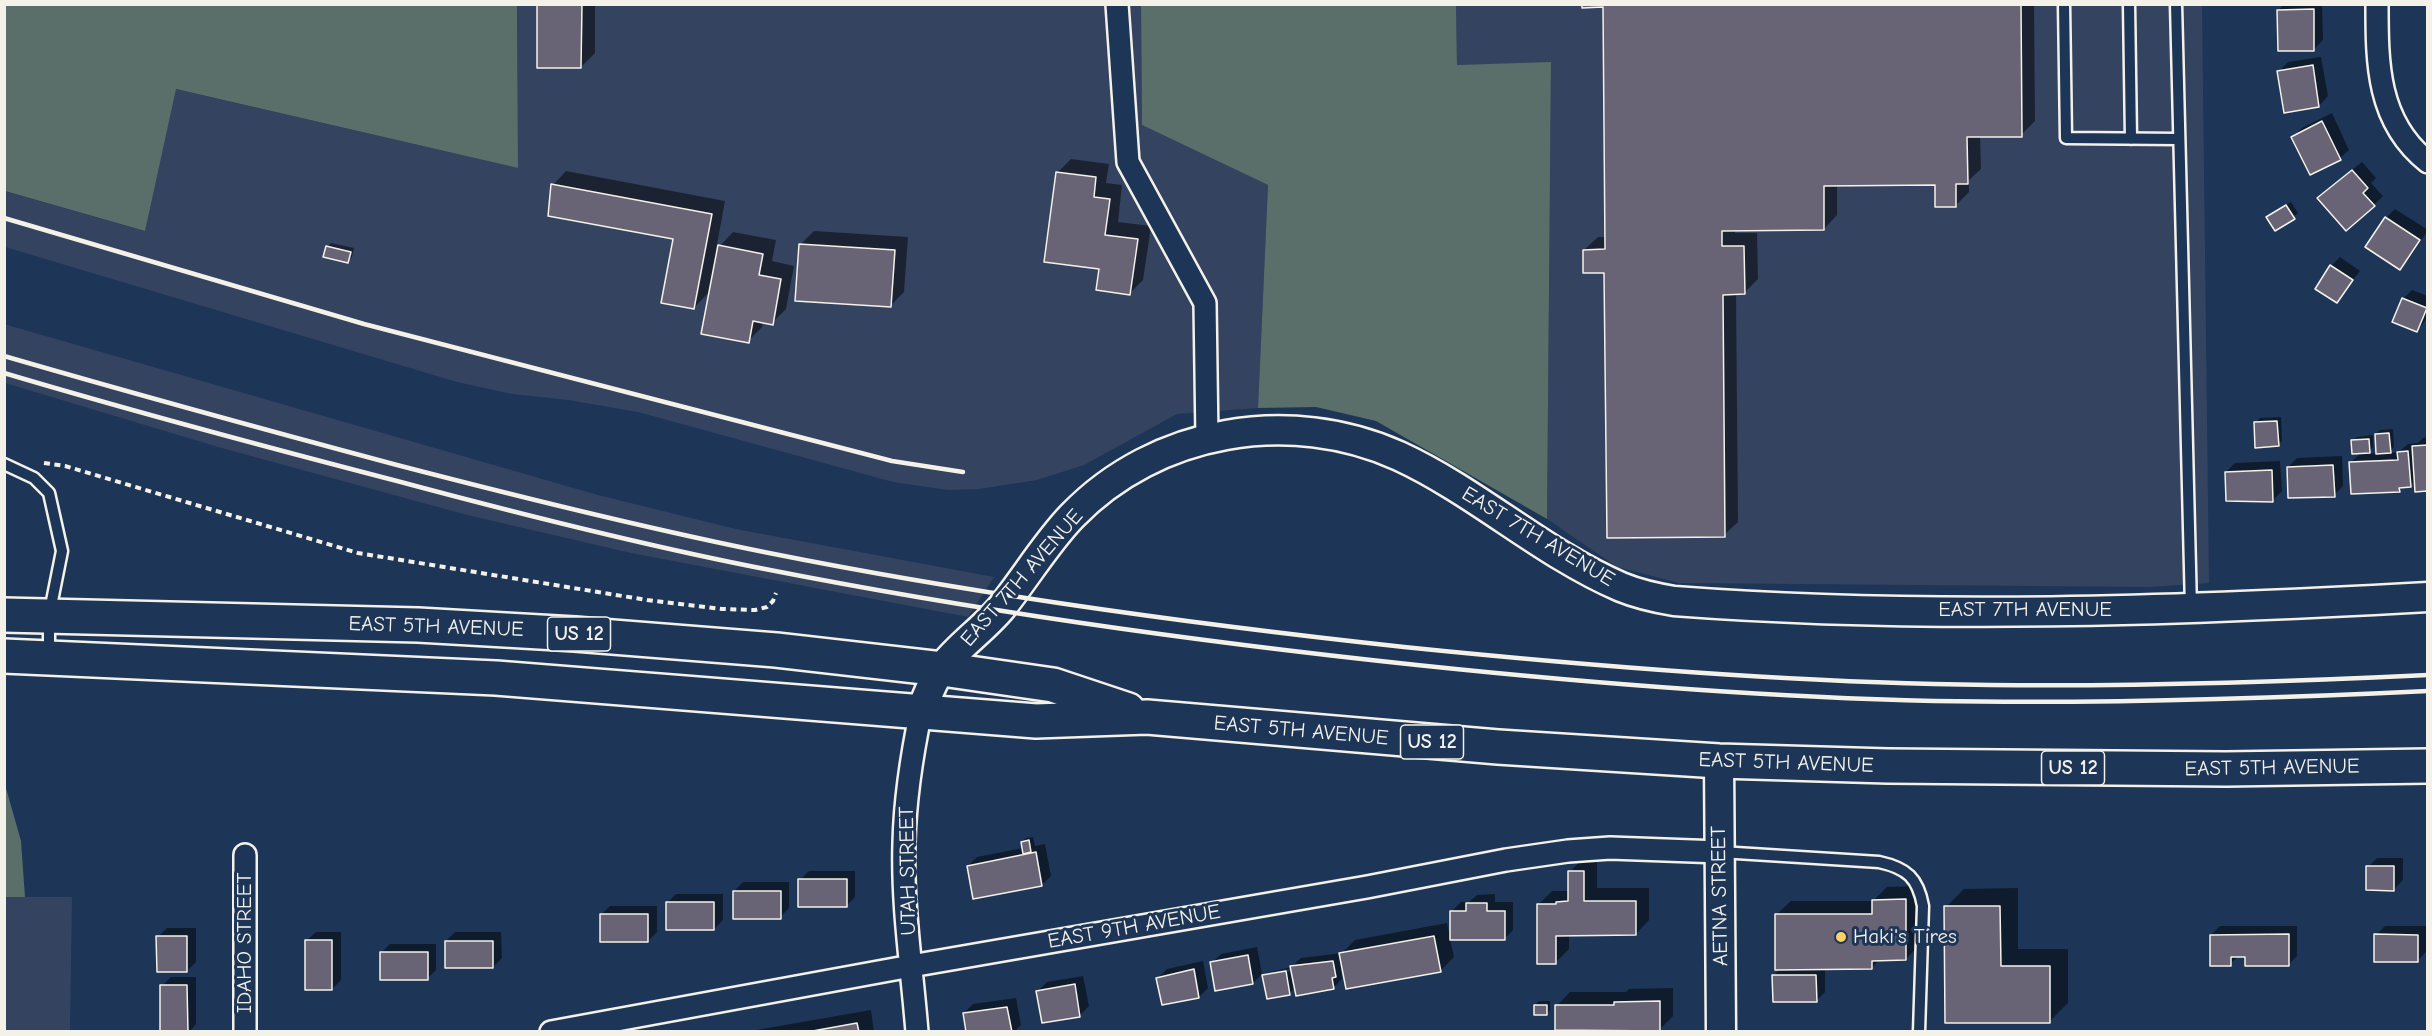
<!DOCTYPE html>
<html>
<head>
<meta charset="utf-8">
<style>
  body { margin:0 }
  #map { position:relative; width:2432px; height:1036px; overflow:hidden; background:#1d3557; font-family:"Comic Neue",sans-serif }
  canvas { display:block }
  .frame { position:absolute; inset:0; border:6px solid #f4f1e8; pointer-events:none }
</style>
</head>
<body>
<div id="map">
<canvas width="2432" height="1036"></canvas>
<div class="frame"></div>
</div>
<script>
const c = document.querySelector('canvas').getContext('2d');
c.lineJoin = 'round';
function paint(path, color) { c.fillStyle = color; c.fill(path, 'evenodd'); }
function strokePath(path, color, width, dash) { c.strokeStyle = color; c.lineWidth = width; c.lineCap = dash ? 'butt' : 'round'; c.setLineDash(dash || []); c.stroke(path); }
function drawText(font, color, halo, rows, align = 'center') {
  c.font = font + ' "Comic Neue",sans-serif'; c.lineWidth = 6; c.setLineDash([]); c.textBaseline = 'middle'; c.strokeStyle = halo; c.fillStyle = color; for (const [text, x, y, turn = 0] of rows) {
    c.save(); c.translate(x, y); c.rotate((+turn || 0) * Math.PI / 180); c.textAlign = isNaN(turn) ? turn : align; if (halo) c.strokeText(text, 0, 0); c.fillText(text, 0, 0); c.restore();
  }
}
const built = new Path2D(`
  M517,5H1141L1142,125L1268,185L1258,408L1177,414L1084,465L1037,480L979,489L948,490L893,482L638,412L568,400L512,394L457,382L5,247L4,191L144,231L175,89L518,168Z
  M1456,5H2202L2209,583L2150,587L1679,583L1617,567L1547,519L1551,63L1457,65Z
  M4,324L598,495L736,529L994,577L968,617L631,553L467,515L218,447L5,383Z
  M5,897H72L70,1031L5,1032Z`);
const green = new Path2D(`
  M4,5H517L518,168L176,89L145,231L5,191Z
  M1141,5H1456L1457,65L1551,62L1547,519L1376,421L1316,407L1258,408L1268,185L1142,125Z
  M4,781L21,841L25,897H5Z`);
const shadow = new Path2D(`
  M539,4H595V53L581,67Z
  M1583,4H2034L2035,121L2021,135H1980L1981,169L1969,180V192L1955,206L1937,183L1837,184V215L1824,229H1735V233H1757L1758,279L1744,293H1736L1738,522L1724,535L1606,272L1584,250L1598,237H1606L1604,6Z
  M2284,4H2322L2323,40L2314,49L2279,10Z
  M2321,57L2328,96L2319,106L2279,71L2288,62Z
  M2332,113L2349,150L2340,158L2293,137L2302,128Z
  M1071,159L1109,164L1106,183L1122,185L1118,222L1151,226L1143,280L1130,293L1100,268L1058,172Z
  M2362,162L2376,178L2371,183L2383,196L2374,205L2328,189Z
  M566,171L725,201L716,250L733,232L776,240L772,261L794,266L786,309L772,323L763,321L762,327L748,341L710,291L694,308L675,238L553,185Z
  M2291,202L2298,213L2276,229L2268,217Z
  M2395,209L2428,230L2409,259L2400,268L2367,247L2386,218Z
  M814,231L908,237L904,292L890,306L801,244Z
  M331,243L354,248L352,257L347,261L327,247Z
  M2340,257L2360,271L2337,301L2331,266Z
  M2412,290L2428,296V317L2417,331L2403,299Z
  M2281,417L2282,441L2278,445L2256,423L2260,418Z
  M2393,429L2394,447L2389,453L2399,452L2408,444L2418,443L2423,438L2428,437V489L2416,480L2410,486H2403L2399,490L2350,463L2362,452L2353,441L2357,437L2373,435V447L2367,454L2377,453L2376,434L2380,430Z
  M2342,456L2343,486L2334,495L2288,467L2297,458Z
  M2280,461L2282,491L2273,500L2226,472L2235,463Z
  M1033,837L1035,846L1045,844L1051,876L1042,885L968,866L977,857L1023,848L1022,842L1026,838Z
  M1583,858H1597V888H1649V920L1636,934H1569V949L1555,963L1538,905L1552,891H1568L1570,872Z
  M2377,858H2403V880L2394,889L2368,867Z
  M809,871H855V897L846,906L800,880Z
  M743,882H789V908L780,917L734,891Z
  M1919,886V945L1906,959H1880L1872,968H1825V992L1816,1001L1774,975L1781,968L1777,914L1791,901H1873L1887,887Z
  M2018,888V949H2068V1003L2050,1021L1946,907L1964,889Z
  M676,894H723V920L714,929L667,903Z
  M1495,894V902H1513V930L1504,939H1450L1454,957L1440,971L1344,967L1341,970L1342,979L1333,988L1295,987L1289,994L1264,975L1267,973V976L1293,971V968L1267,973L1291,967L1301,958L1342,953L1355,940L1447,923L1450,938L1452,911L1461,902H1469L1477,895Z
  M610,906H657V932L648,941L601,915Z
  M2220,926H2297V956L2288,965L2246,956H2239L2230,964L2211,935Z
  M2385,926H2427L2426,952L2417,961L2376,935Z
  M167,928H196V962L187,971L158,937Z
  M316,932H341V980L332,989L306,941Z
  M455,932H501L502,958L493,967L446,941Z
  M390,944H436V970L427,979L381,953Z
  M1257,947L1262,974L1253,983L1212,963L1221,954Z
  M1203,961L1208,988L1199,997L1158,978L1167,969Z
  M1083,976L1089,1006L1080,1015L1038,991L1047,982Z
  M171,977H196V1024L189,1032H162V986Z
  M1673,988V1016L1659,1030L1557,1006L1570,992H1626L1629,989Z
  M1016,998L1021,1025L1014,1032H967L964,1013L973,1004Z
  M1539,1001H1550V1010L1546,1014L1535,1005Z
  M871,1010L874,1032H745Z`);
const building = new Path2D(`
  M537,4H582L581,68H537Z
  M1582,4H2021L2022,137H1967L1968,184H1956V207H1935V185L1824,186V230L1722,231V246H1744L1745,294L1723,295L1725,537L1607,538L1604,273H1583V250L1605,249L1603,7L1582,8Z
  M2314,9V51H2278L2277,10Z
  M2313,65L2319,107L2284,113L2277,71Z
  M2322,121L2341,160L2310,175L2291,137Z
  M2352,170L2368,188L2363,193L2375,206L2346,231L2317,198Z
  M1056,172L1096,177L1094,197L1110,199L1105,235L1138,239L1130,295L1096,290L1099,269L1044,262Z
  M551,184L712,214L694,309L661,303L673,239L548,216Z
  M2286,205L2295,219L2275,231L2266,217Z
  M2385,217L2420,240L2400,270L2365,247Z
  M799,244L895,250L891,307L795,301Z
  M718,245L763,254L759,275L781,279L773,325L753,321L749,343L701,334Z
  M326,246L351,252L348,263L323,257Z
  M2330,265L2353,280L2337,303L2315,289Z
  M2402,298L2427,308L2417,332L2392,322Z
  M2277,421L2279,446L2255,448L2254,422Z
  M2389,433L2391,453L2376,454L2375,434Z
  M2369,439L2370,453L2352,454L2351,440Z
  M2428,445V494H2427V491L2415,492L2412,446Z
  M2408,451L2411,487L2399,488L2400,492L2351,494L2349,462L2398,460L2397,452Z
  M2333,465L2335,497L2288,498L2287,467Z
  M2272,470L2273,502L2226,501L2225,472Z
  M1029,840L1031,852L1023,854L1021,842Z
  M1036,852L1042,886L973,899L967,866Z
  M2366,866H2394V891L2366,890Z
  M1568,871H1584V901H1636V935L1556,936V964H1537V904H1556V902L1568,901Z
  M798,879H847V907H798Z
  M733,891H781V919H733Z
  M1906,899V960L1872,961V969L1775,970V914H1872V900Z
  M666,902H714V930H666Z
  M1466,903H1487V911H1505V940H1450V911H1466Z
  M1944,906H2000L2001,966H2050V1023H1945Z
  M600,914H648V942H600Z
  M2289,934V966H2245V957H2231V966H2210V935Z
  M2374,934L2418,935V962H2374Z
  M156,936H187V972H157Z
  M1434,936L1441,972L1346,989L1339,953Z
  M305,940H332V990H305Z
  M445,941H493V968H445Z
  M380,952H428V980H380Z
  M1248,955L1253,984L1215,991L1210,962Z
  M1333,961L1336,977L1332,978L1334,989L1296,996L1290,966Z
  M1194,969L1199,998L1162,1005L1156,978Z
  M1286,971L1290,995L1267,999L1262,975Z
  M1772,975H1816L1817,1002H1773Z
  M1075,984L1080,1017L1042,1023L1036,991Z
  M160,985H187L188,1032H160Z
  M1660,1001V1031L1555,1030V1005H1614V1002Z
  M1534,1005H1547V1015H1534Z
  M1007,1007L1012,1032H966L963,1013Z
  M857,1023L859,1032H807Z`);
const path = new Path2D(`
  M44,463L65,466L358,553L647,600L722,609L755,610L767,607L773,601L776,593`);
const lane = new Path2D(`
  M2064,4L2066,138L2179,139
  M2129,4L2131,139
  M2176,4L2191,608
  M4,464L34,478L49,493L62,551L49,616V654
  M1720,852L1879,862C1907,868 1918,878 1923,906L1919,1032`);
const street = new Path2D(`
  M1117,4L1128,162L1205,303L1207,439
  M2377,4C2377,63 2377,122 2428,162
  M245,1032V855
  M551,1032L911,966L1367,887L1506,860L1568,851L1610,848L1720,852
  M917,1032C912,969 902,906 904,843C905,798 912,754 921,711`);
const secondary = new Path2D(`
  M921,711C927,697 932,682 941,669C958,646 984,629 1002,607C1026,577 1046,543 1072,516C1156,429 1290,407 1399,456C1477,492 1542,553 1621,587C1638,594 1656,598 1674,601C1925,620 2177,611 2428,597
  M1719,761L1721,1032`);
const primary = new Path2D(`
  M4,615L418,625L575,634L776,650L942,669L1053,685L1128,710
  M4,656L496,678L1036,721L1147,717L1498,747L1719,761L1888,766L2226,769L2428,766`);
const rail = new Path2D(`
  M4,218L364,324L892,461L963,472
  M4,356C135,394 266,430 397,465C520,497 644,528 769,553C979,595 1192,624 1404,647C1580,665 1757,680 1934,684C2098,688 2263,683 2428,675
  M4,373C135,412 266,447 397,481C520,514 645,546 770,570C984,612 1200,642 1417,665C1588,683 1761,697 1934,701C2098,704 2263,699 2428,691`);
const markers = [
  [1841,937,6,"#ffd166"]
];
const shields = [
  [579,634,63],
  [1432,742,63],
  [2073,768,63]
];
const shieldNames = [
  ["US 12",579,634],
  ["US 12",1432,742],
  ["US 12",2073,768]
];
const streetNames = [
  ["EAST 7TH AVENUE",1538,537,31],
  ["EAST 7TH AVENUE",1022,578,-49],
  ["EAST 7TH AVENUE",2025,610],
  ["EAST 5TH AVENUE",436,627,2],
  ["EAST 5TH AVENUE",1301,731,5],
  ["EAST 5TH AVENUE",1786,763,2],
  ["EAST 5TH AVENUE",2272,768,-1],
  ["UTAH STREET",908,871,-91],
  ["AETNA STREET",1720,896,-91],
  ["EAST 9TH AVENUE",1134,927,-10],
  ["IDAHO STREET",245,943,-90]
];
const poiNames = [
  ["Haki's Tires",1853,937]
];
paint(built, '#344360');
paint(green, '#5a6e6a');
paint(shadow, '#0007');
paint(building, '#696475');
strokePath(building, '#f4f1e8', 1.5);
strokePath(lane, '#f4f1e8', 15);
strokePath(street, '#f4f1e8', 26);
strokePath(secondary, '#f4f1e8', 33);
strokePath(primary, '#f4f1e8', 38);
strokePath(path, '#f4f1e8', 4, [6, 4.5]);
strokePath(lane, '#1d3557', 10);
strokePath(street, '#1d3557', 21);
strokePath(secondary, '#1d3557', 28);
strokePath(primary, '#1d3557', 33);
strokePath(rail, '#f4f1e8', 4.5);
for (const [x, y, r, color] of markers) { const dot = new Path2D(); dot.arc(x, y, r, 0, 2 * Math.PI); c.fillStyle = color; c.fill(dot); strokePath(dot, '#1d3557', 2); }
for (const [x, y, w] of shields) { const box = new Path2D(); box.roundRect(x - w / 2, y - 17, w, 34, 4.5); c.fillStyle = '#1d3557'; c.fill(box); strokePath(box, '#f4f1e8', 1.5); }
drawText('bold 20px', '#f4f1e8', null, shieldNames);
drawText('21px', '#f4f1e8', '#1d3557', streetNames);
drawText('21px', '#f4f1e8', '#1d3557', poiNames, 'left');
</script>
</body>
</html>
